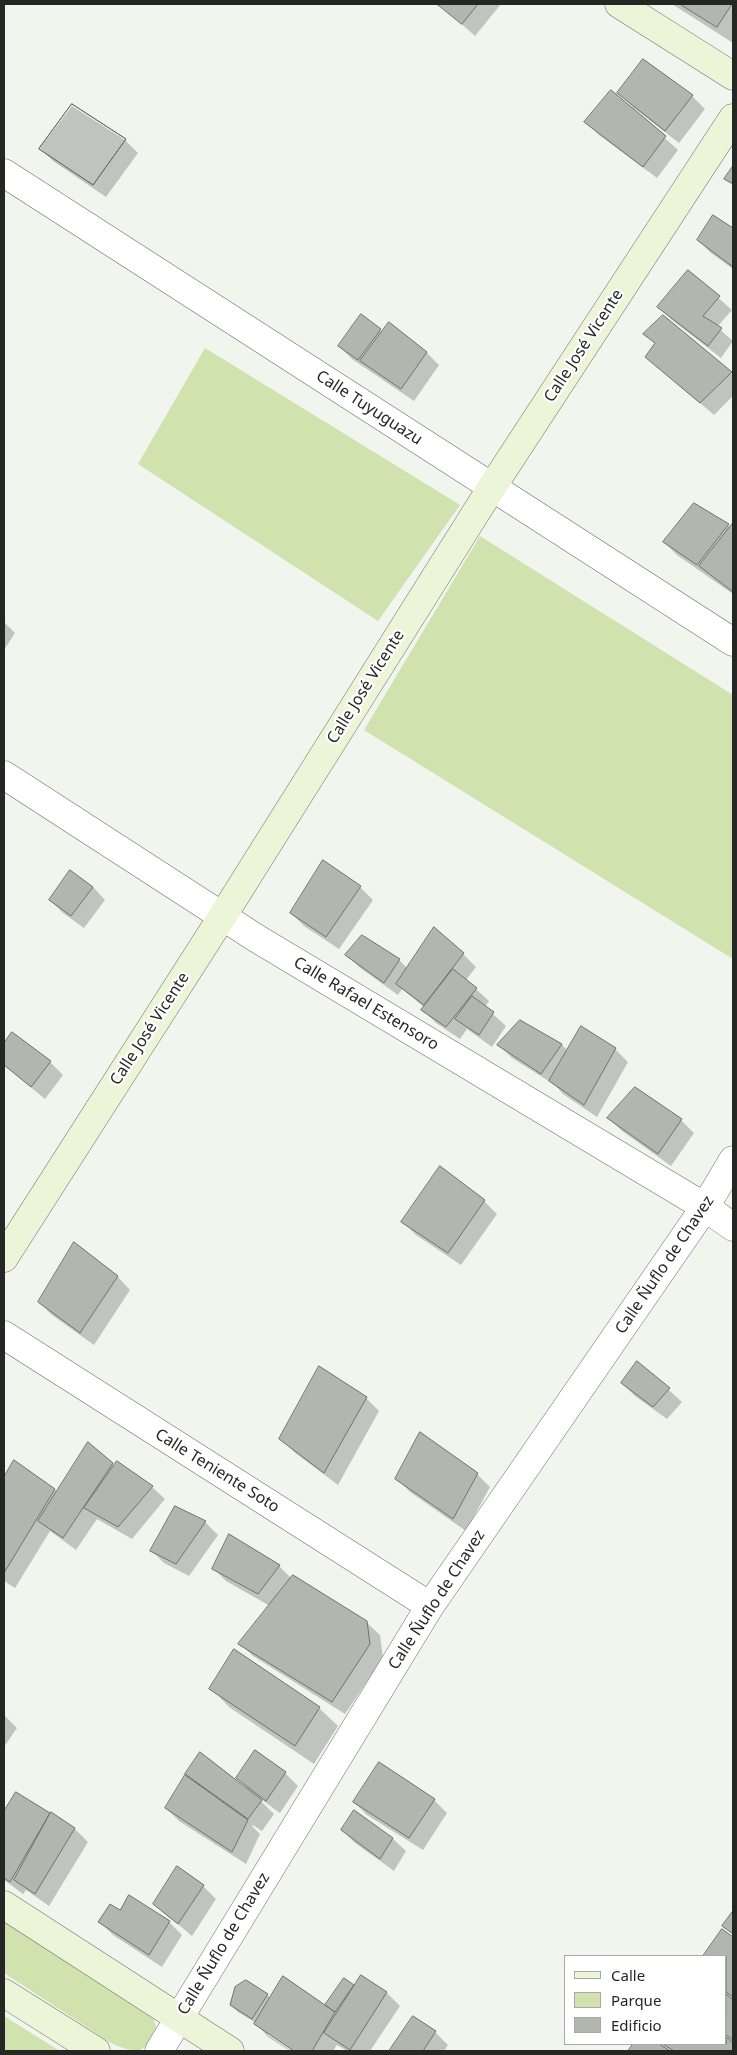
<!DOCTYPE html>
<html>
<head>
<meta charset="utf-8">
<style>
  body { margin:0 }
  #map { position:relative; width:737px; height:2055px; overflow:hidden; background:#f2f4ee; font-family:"Noto Sans",sans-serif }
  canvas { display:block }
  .frame { position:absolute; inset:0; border:5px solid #262725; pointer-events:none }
  .legend { position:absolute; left:564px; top:1955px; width:162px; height:90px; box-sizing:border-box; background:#fff; border:1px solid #a8a9a8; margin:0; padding:6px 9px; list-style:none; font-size:15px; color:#262725 }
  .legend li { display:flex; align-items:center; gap:10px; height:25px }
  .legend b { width:25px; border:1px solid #a8a9a8 }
</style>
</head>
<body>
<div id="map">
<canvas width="737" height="2055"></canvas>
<div class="frame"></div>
<ul class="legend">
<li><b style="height:6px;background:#ecf5d7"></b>Calle</li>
<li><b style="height:14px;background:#d0e2ad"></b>Parque</li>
<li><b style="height:14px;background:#b3b5af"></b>Edificio</li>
</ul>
</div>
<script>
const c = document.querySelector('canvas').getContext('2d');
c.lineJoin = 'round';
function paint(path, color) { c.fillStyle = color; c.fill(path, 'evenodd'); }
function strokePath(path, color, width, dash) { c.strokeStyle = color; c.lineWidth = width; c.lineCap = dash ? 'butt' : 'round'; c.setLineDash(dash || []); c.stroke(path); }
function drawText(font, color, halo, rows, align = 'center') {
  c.font = font + ' "Noto Sans",sans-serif'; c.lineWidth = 4.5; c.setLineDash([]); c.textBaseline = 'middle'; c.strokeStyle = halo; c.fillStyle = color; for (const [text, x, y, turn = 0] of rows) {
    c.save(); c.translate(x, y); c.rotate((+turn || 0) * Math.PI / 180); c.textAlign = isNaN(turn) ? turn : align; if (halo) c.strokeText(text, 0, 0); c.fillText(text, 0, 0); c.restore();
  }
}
const green = new Path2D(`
  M205,348L460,505L378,621L138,464Z
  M480,536L733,695V959L364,730Z
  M4,1918L151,2011L156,2027C144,2055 140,2055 111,2043L4,1973Z
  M4,2016L60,2051H4Z`);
const shadow = new Path2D(`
  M439,4H501L475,36Z
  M672,4H733V43Z
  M618,93L692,96L705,109L679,143L634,108L633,110L678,150L657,178L599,135L586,122L632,109L633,107Z
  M72,106L125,140L138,153L106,197L53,161L40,148Z
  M714,217L733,230V269L711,253L698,240Z
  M689,272L732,310L717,327L733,341L721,358L672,320L659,307Z
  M361,316L383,333L426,352L439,365L414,401L352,359L339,346Z
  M663,317L733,375V396L714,415L647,357L656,344L645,334Z
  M728,525L731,528L733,525V594L677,555L664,542Z
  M4,622L15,633L4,650Z
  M93,887L105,900L84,928L63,913L50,900Z
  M360,887L373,900L339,949L304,926L291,913Z
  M346,954L399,960L407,968L463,954L476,967L466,980L489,1001L485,1007L506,1026L492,1047L467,1029L460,1039L436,1023L423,1010L425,1008L402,989L398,995L359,967Z
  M520,1021L562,1045L568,1051L615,1049L628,1062L597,1117L563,1094L555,1085L512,1058L499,1045Z
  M12,1034L50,1062L63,1075L45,1099L4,1065V1046Z
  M609,1118L681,1120L694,1133L671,1166L622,1131Z
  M484,1201L497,1214L461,1265L416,1235L403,1222Z
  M118,1277L130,1290L94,1345L52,1315L39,1302Z
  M638,1362L682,1402L667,1419L635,1396L622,1383Z
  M366,1398L379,1411L338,1485L294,1452L281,1438Z
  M15,1462L58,1492L112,1464L152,1487L165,1499L132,1539L97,1519L76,1550L50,1531L15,1588L4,1581V1479Z
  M477,1474L490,1487L466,1531L410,1492L397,1479Z
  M176,1507L205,1522L218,1535L189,1576L164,1563L151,1550Z
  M230,1536L279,1566L291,1578L366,1622L380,1635L383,1658L345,1714L253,1656L240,1644L270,1606L226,1581L213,1568Z
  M211,1688L319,1708L338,1726L314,1764L229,1707Z
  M4,1715L17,1728L4,1747Z
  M285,1773L298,1786L280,1813L262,1800L261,1801L274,1814L262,1831L253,1825L252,1826L260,1834L246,1864L179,1821L166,1808L195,1782L187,1774L246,1789L247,1788L237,1778Z
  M17,1793L51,1816L52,1814L75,1829L88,1842L49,1906L26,1890L23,1894L4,1880V1814Z
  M434,1800L447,1813L423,1850L367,1815L354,1802Z
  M354,1812L393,1839L406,1851L394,1871L355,1843L342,1830Z
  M203,1886L216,1899L192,1936L154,1904Z
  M120,1912L169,1922L182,1935L162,1967L113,1935L100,1922Z
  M723,1931L733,1939V2051H629L635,2044H726V1956H704Z
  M361,1977L387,1993L400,2006L370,2051H347L337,2045L333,2051H297L268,2032V2035L292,2051H290L268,2037L256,2023L238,2012L231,2005L267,1995L271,1998L330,2009L326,2005L353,1986L355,1987Z
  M413,2018L435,2032L448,2045L444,2051H391Z`);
const building = new Path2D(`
  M437,4H478L462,24Z
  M680,4H732L717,27Z
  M643,59L693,95L665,131L617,93Z
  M611,90L666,136L643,167L584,122Z
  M72,104L126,139L93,185L39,149Z
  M72,104L126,139L93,185L39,149Z
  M733,166V184L724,179Z
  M713,215L733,228V267L697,240Z
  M688,270L720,296L703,316L722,328L708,346L657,307Z
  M361,314L381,329L358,360L338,346Z
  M663,315L732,372L700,403L645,357L655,343L643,334Z
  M389,322L427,352L401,389L360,361Z
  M694,503L729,524L697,565L663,542Z
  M733,523V592L699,566Z
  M323,860L361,886L326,937L290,913Z
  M70,870L93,887L71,916L49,900Z
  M434,927L464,953L424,1005L396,984Z
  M362,935L400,959L384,983L345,955Z
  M453,969L477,988L446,1027L421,1010Z
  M472,996L494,1012L479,1035L455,1019Z
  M520,1020L562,1044L541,1074L497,1045Z
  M581,1026L616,1048L584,1105L549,1081Z
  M12,1032L51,1061L31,1087L4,1065V1043Z
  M635,1087L682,1119L658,1154L607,1118Z
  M440,1166L485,1200L448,1253L401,1222Z
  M74,1242L118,1276L80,1333L38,1302Z
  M637,1361L670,1388L653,1407L621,1383Z
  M319,1366L367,1397L324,1473L279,1439Z
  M420,1432L478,1473L453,1519L395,1479Z
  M88,1442L113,1463L63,1538L38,1521Z
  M14,1460L55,1489L4,1573V1477Z
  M117,1461L153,1486L118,1527L84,1508Z
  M175,1506L206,1521L176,1564L150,1551Z
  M229,1534L280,1565L258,1594L212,1569Z
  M293,1575L367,1621L370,1644L332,1702L238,1644Z
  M234,1649L320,1707L295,1746L209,1689Z
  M255,1750L286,1772L266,1801L236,1778Z
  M200,1752L262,1800L248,1819L185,1774Z
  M379,1762L435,1799L409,1838L353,1802Z
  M185,1775L248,1820L232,1852L165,1808Z
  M16,1792L50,1813L10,1882L4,1878V1811Z
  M354,1810L393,1838L380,1859L341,1830Z
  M51,1812L75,1828L35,1894L14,1880Z
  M177,1866L204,1885L178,1924L153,1904Z
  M129,1895L170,1921L149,1955L98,1922L110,1904L120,1910Z
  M733,1911V1934L722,1926Z
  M722,1929L733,1937V1997L726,1992V1956H703Z
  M361,1975L387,1992L350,2050L324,2033Z
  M283,1976L335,2012L312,2051H294L254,2024Z
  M344,1978L354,1985L335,2012L325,2005Z
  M246,1980L268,1994L252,2019L230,2005L235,1987Z
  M726,1994L733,2000V2040L726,2035Z
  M413,2016L436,2031L423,2051H389Z
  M726,2037L733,2043V2051H674L663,2044H726Z
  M633,2044H659L670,2051H628Z`);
const street = new Path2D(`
  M4,173L733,642
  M4,775L256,938L705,1207L733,1227
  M4,1335L430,1606
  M159,2051L430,1606L705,1207L733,1160`);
const secondary = new Path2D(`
  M619,4L733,76
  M4,1258L222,917L492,487L733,118
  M4,1905L230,2051
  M4,1993L96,2051`);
const streetNames = [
  ["Calle José Vicente",584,346,-57],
  ["Calle Tuyuguazu",369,408,33],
  ["Calle José Vicente",366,687,-58],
  ["Calle Rafael Estensoro",366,1004,31],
  ["Calle José Vicente",150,1029,-57],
  ["Calle Ñuflo de Chavez",665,1265,-56],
  ["Calle Teniente Soto",217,1471,32],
  ["Calle Ñuflo de Chavez",437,1600,-57],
  ["Calle Ñuflo de Chavez",224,1944,-59]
];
paint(green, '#d0e2ad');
paint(shadow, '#0003');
paint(building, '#b3b5af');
strokePath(building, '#6f716c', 1);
strokePath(street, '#70726d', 29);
strokePath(secondary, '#70726d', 29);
strokePath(street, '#fff', 28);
strokePath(secondary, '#ecf5d7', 28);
drawText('16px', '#262725', '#fff', streetNames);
</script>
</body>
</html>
